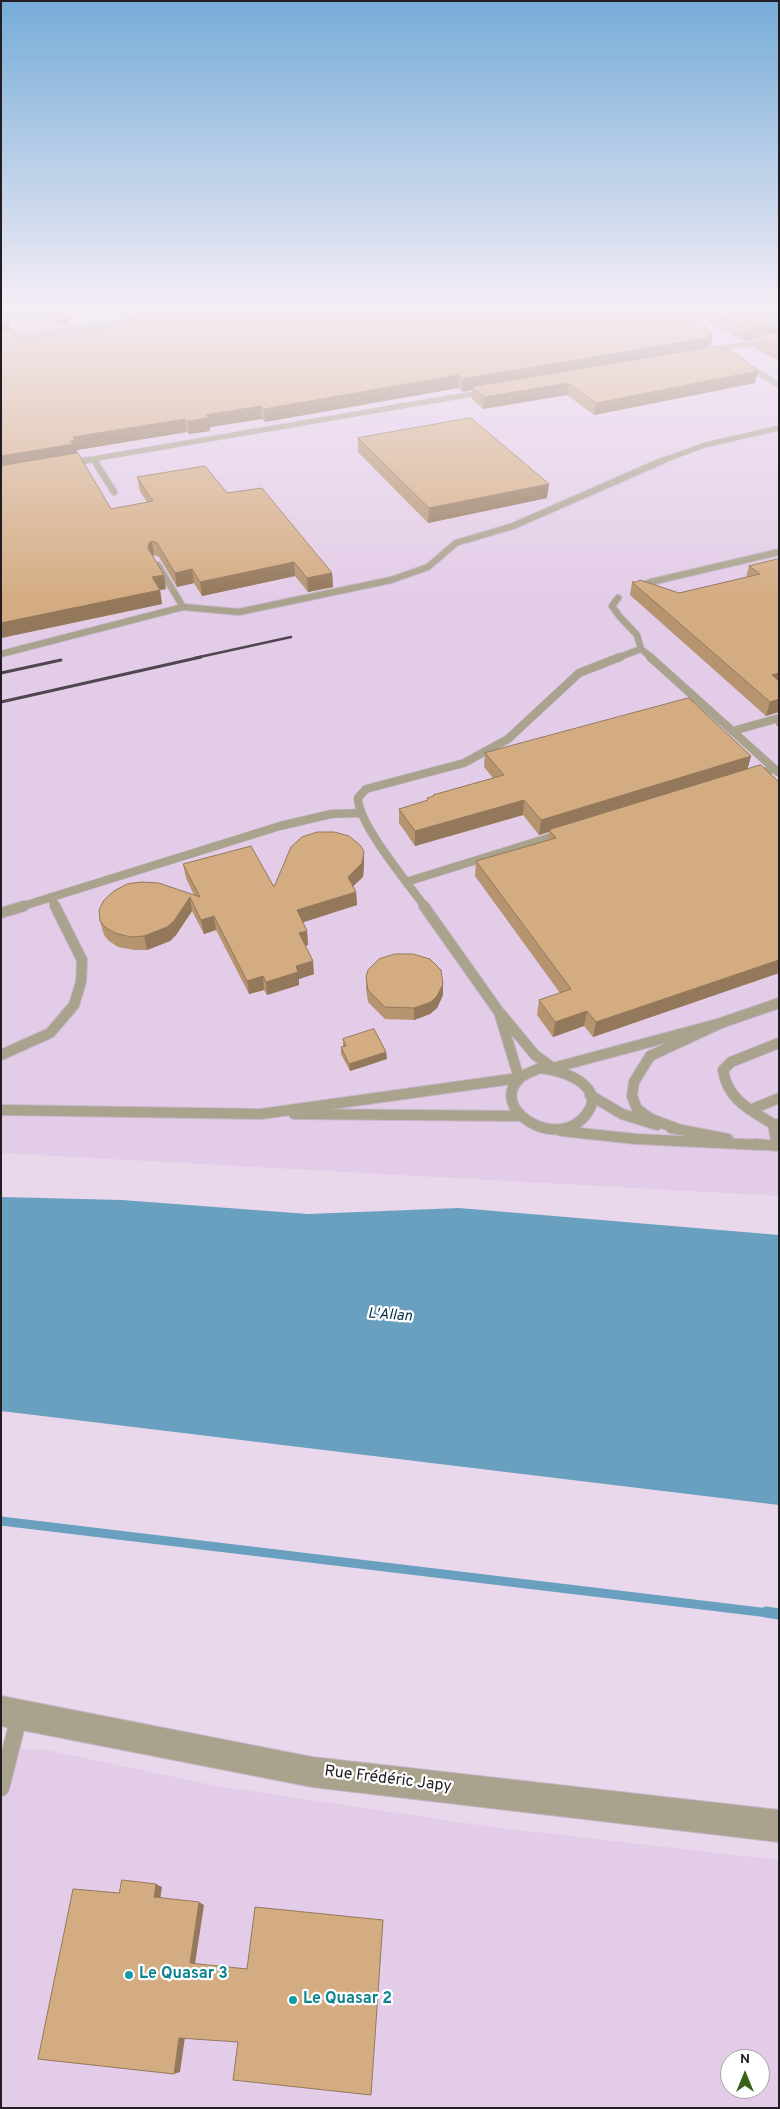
<!DOCTYPE html>
<html>
<head>
<meta charset="utf-8">
<style>
  body { margin:0 }
  #map { position:relative; width:780px; height:2109px; overflow:hidden; background:#e9d8ec; font-family:Overpass,sans-serif }
  canvas { display:block }
  .frame { position:absolute; inset:0; border:2px solid #221c23; pointer-events:none }
  .north { position:absolute; left:720px; top:2049px; width:50px; height:50px; box-sizing:border-box; background:#fff; border:1px solid #a7a4a7; border-radius:50%; rotate:0deg; font-size:14px; font-weight:700; line-height:20px; text-align:center; color:#221c23 }
  .north::after { content:''; display:block; margin:auto; width:18px; height:22px; background:#3a621d; clip-path:polygon(50% 0,100% 100%,50% 72%,0 100%) }
</style>
</head>
<body>
<div id="map">
<canvas width="780" height="2109"></canvas>
<div class="frame"></div>
<div class="north">N</div>
</div>
<script>
const c = document.querySelector('canvas').getContext('2d');
c.lineJoin = 'round';
function paint(path, color) { c.fillStyle = color; c.fill(path, 'evenodd'); }
function strokePath(path, color, width, dash) { c.strokeStyle = color; c.lineWidth = width; c.lineCap = dash ? 'butt' : 'round'; c.setLineDash(dash || []); c.stroke(path); }
function drawText(font, color, halo, rows, align = 'center') {
  c.font = font + ' Overpass,sans-serif'; c.lineWidth = 4.5; c.setLineDash([]); c.textBaseline = 'middle'; c.strokeStyle = halo; c.fillStyle = color; for (const [text, x, y, turn = 0] of rows) {
    c.save(); c.translate(x, y); c.rotate((+turn || 0) * Math.PI / 180); c.textAlign = isNaN(turn) ? turn : align; if (halo) c.strokeText(text, 0, 0); c.fillText(text, 0, 0); c.restore();
  }
}
const built = new Path2D(`
  M1,304H779V1196L1,1153Z
  M1,1748L47,1750L217,1786L492,1827L779,1860V2108H1ZM730,2059H760V2089H730Z`);
const water = new Path2D(`
  M1,1197L122,1200L308,1214L459,1208L779,1235V1505L1,1411Z`);
const streamFar1 = new Path2D(`
  M1,1521L777,1614`);
const stream = new Path2D(`
  M766,1612L779,1614`);
const laneFar4 = new Path2D(`
  M709,350L779,340
  M747,366L779,385
  M93,459L94,461
  M81,461L484,392
  M661,461L705,445L779,428`);
const laneFar3 = new Path2D(`
  M94,460L114,492
  M70,463L88,460
  M158,565L183,607
  M637,587L651,582L779,552
  M618,598L612,606L620,617L637,635L641,649L652,658
  M1,654L183,607L239,612L391,580L428,567L456,543L513,526L664,460
  M617,658L641,649`);
const laneFar2 = new Path2D(`
  M650,657L778,772
  M733,731L779,718
  M756,774L774,769
  M406,882L561,834
  M51,897L56,907
  M20,907L280,826L331,814L361,813
  M425,907C408,883 358,824 358,798L366,789L464,763L508,739L579,673L620,657`);
const laneFar1 = new Path2D(`
  M1,913L24,906
  M501,1014L535,1055L553,1068L721,1023
  M779,1043L731,1062L723,1070C727,1099 750,1110 773,1124H779
  M1,1055L50,1033L74,1005L81,982L82,960L55,906
  M540,1068C565,1070 613,1089 582,1119C553,1149 488,1108 520,1078C524,1074 534,1071 540,1068Z
  M590,1095L622,1114L657,1125
  M1,1110L261,1114L519,1078L499,1012L424,906
  M750,1110L779,1098
  M294,1114L519,1116
  M773,1124L777,1146
  M671,1128L728,1139
  M678,1129L651,1119L637,1109L632,1096L634,1082L650,1056L721,1023L779,1003
  M561,1131L636,1139L762,1145
  M755,1144L779,1146`);
const lane = new Path2D(`
  M1,1788L19,1717`);
const street = new Path2D(`
  M93,304H116L112,307L1,321V315Z
  M232,304H255L251,307L219,311L215,308L219,305Z
  M153,315L156,316V320L1,342V336Z
  M1,1696L312,1757L779,1810V1842L312,1787L1,1726Z`);
const railFar1 = new Path2D(`
  M195,658L291,637`);
const rail = new Path2D(`
  M1,673L61,660
  M1,702L201,657`);
const wall = new Path2D(`
  M1,304H80L16,311L1,307Z
  M158,304H243L247,308L275,304H779V361L755,348L757,339L743,341L685,308L684,310L713,333L711,345L706,347V348L755,383L594,415L567,395L483,409L472,399V390L463,392L458,388L265,422L262,419L210,427V431L189,434L187,432L77,450V453L111,509L147,502L140,491L137,477L227,493L332,573L333,587L308,592L295,576L202,596L194,583L177,587L159,557L154,555L153,556L166,589L160,590L162,604L1,638V311L9,321L11,330L21,340L118,326L158,310Z
  M74,314L65,325L39,318V315Z
  M358,438L547,498L428,523L358,452Z
  M779,559V712L766,716L630,595L632,582L679,593L746,577L749,566Z
  M779,716V727L776,725Z
  M485,753L751,756L747,770L779,782V973L593,1037L584,1026L553,1037L537,1015L539,1000L560,993L475,876L476,861L548,840L549,832L539,835L523,815L415,846L399,823V809L427,801V798L433,797V795L493,778L484,767Z
  M364,852V865L363,877L353,886L356,892L357,905L302,922L307,931L308,945L305,946L314,974L299,979V985L267,995L264,990L249,994L216,930L204,934L192,911L176,935L170,941L147,950H134L118,947L109,941L104,935L100,921L194,895L186,878L183,864L274,887Z
  M366,977L443,995L437,1008L430,1014L414,1020L385,1019L368,1002L366,989Z
  M343,1039L386,1052L387,1059L350,1071L341,1054V1047H343Z`);
const shadedWall = new Path2D(`
  M14,304H80L16,311Z
  M158,304H222L159,312Z
  M682,304H686L685,308L678,318L680,306Z
  M74,310V314L65,325L64,322Z
  M9,321L11,333L1,334V322Z
  M779,325V336H758L757,339L743,341L745,329Z
  M713,333L711,345L706,347L705,351L472,387V390L463,392V379L708,335Z
  M758,371L755,383L594,415L596,403Z
  M458,375V388L265,422L264,409Z
  M568,383L567,395L483,409L484,397Z
  M261,406L262,419L210,427V431L189,434L187,421L206,415Z
  M185,419L187,432L77,450V453L1,470V456L71,441L73,437Z
  M549,484L547,498L428,523L429,508Z
  M152,541L154,555L151,557L148,548L149,543Z
  M294,562L295,576L202,596L200,582Z
  M192,569L194,583L177,587L175,573Z
  M332,573L333,587L308,592L307,578Z
  M164,575L166,589L160,590L162,604L1,638V623L152,577Z
  M779,673V686L772,675Z
  M779,699V709L778,712L766,716L770,702Z
  M751,756L747,771L549,830V832L539,835L541,820Z
  M524,800L523,815L415,846V831Z
  M364,852V865L363,877L348,891V877Z
  M356,892L357,905L298,924L297,910Z
  M190,897L192,911L176,935L170,941L147,950L144,936Z
  M214,916L216,930L204,934L201,920Z
  M307,931L308,945L300,947L299,933Z
  M779,960V973L593,1037L596,1022Z
  M313,961L314,974L299,979V985L267,995L266,982L296,966Z
  M263,976L264,990L249,994L247,981Z
  M443,984V995L437,1008L430,1014L414,1020V1008Z
  M587,1011L584,1026L553,1037L555,1022Z
  M386,1052L387,1059L350,1071L349,1064Z
  M156,1884L162,1887L160,1900L154,1897Z
  M199,1902L204,1905L195,1964L190,1963Z
  M185,2037L180,2072L174,2074L179,2038Z`);
const building = new Path2D(`
  M203,304H243L247,308L275,304H682L680,306L713,333L708,335L707,338L463,379L458,375L264,409L261,406L206,415L209,418L187,421L185,419L73,437L75,440L71,441L73,444L1,456V331L14,330L21,340L118,326L139,312Z
  M701,304H779V325L745,329Z
  M74,310L64,322L39,315Z
  M1,311H2L9,321L1,322Z
  M779,332V347L758,336Z
  M713,347L722,348L737,354L758,371L596,403L568,383L484,397L472,387Z
  M471,418L549,484L429,508L358,438Z
  M78,453L111,509L153,501L137,477L205,466L227,493L262,488L332,573L307,578L294,562L200,582L192,569L175,573L157,543L152,541L149,543L148,548L164,575L152,577L160,590L1,623V466Z
  M779,559V673L772,675L779,681V699L770,702L632,582H636L640,580L679,593L760,574L749,566Z
  M689,698L751,756L541,820L524,800L415,831L399,809L428,800L427,798L434,796L433,795L504,775L485,753Z
  M761,765L779,782V960L596,1022L587,1011L555,1022L539,1000L571,989L476,861L556,838L549,830Z
  M318,832H334L349,836L361,846L364,852L362,863L348,877L356,892L297,910L307,931L299,933L313,961L296,966L298,972L266,982L263,976L247,981L214,916L201,920L190,897L174,921L167,927L144,936L131,937L115,933L105,927L100,921L99,910L104,900L114,891L127,884L141,882L159,883L200,897L183,864L251,846L274,887L291,847L302,837Z
  M395,954H413L430,959L441,970L443,984L437,996L431,1002L414,1008L385,1007L368,990L366,977L368,970L379,959Z
  M374,1029L386,1052L349,1064L341,1047L346,1046L343,1039Z
  M122,1880L156,1884L154,1897L199,1902L190,1963L247,1969L255,1907L383,1920L371,2095L233,2080L238,2042L179,2038L174,2074L38,2059L73,1889L119,1893Z`);
const markers = [
  [129,1975,5,"#0f9aa8"],
  [293,2000,5,"#0f9aa8"]
];
const waterNames = [
  ["L'Allan",390,1316,4]
];
const nearStreetnames = [
  ["Rue Frédéric Japy",388,1780,7]
];
const nearCulturenames = [
  ["Le Quasar 3",139,1975],
  ["Le Quasar 2",303,2000]
];
paint(built, '#e3cce7');
paint(water, '#6aa0bf');
strokePath(streamFar1, '#6aa0bf', 9);
strokePath(stream, '#6aa0bf', 11);
strokePath(laneFar4, '#c5b6c8', 6);
strokePath(laneFar3, '#c5b6c8', 8);
strokePath(laneFar2, '#c5b6c8', 9);
strokePath(laneFar1, '#c5b6c8', 12);
strokePath(lane, '#c5b6c8', 18);
strokePath(street, '#c5b6c8', 2);
strokePath(laneFar4, '#a9a28c', 5);
strokePath(laneFar3, '#a9a28c', 6);
strokePath(laneFar2, '#a9a28c', 8);
strokePath(laneFar1, '#a9a28c', 10);
strokePath(lane, '#a9a28c', 16);
paint(street, '#a9a28c');
strokePath(railFar1, '#4f4650', 2.5);
strokePath(rail, '#4f4650', 3);
paint(wall, '#b69470');
paint(shadedWall, '#94785b');
paint(building, '#d4ac82');
strokePath(building, '#94785b', 1);
const sky = c.createLinearGradient(0, 0, 0, 599);
sky.addColorStop(0, '#75acd8');
sky.addColorStop(0.51, '#f5edf6');
sky.addColorStop(1, '#f5edf600');
c.fillStyle = sky;
c.fillRect(0, 0, 780, 599);
for (const [x, y, r, color] of markers) { const dot = new Path2D(); dot.arc(x, y, r, 0, 2 * Math.PI); c.fillStyle = color; c.fill(dot); strokePath(dot, '#fff', 2); }
drawText('italic 15px', '#003146', '#fff', waterNames);
drawText('16px', '#221c23', '#fff', nearStreetnames);
drawText('bold 16px', '#0d838f', '#fff', nearCulturenames, 'left');
</script>
</body>
</html>
